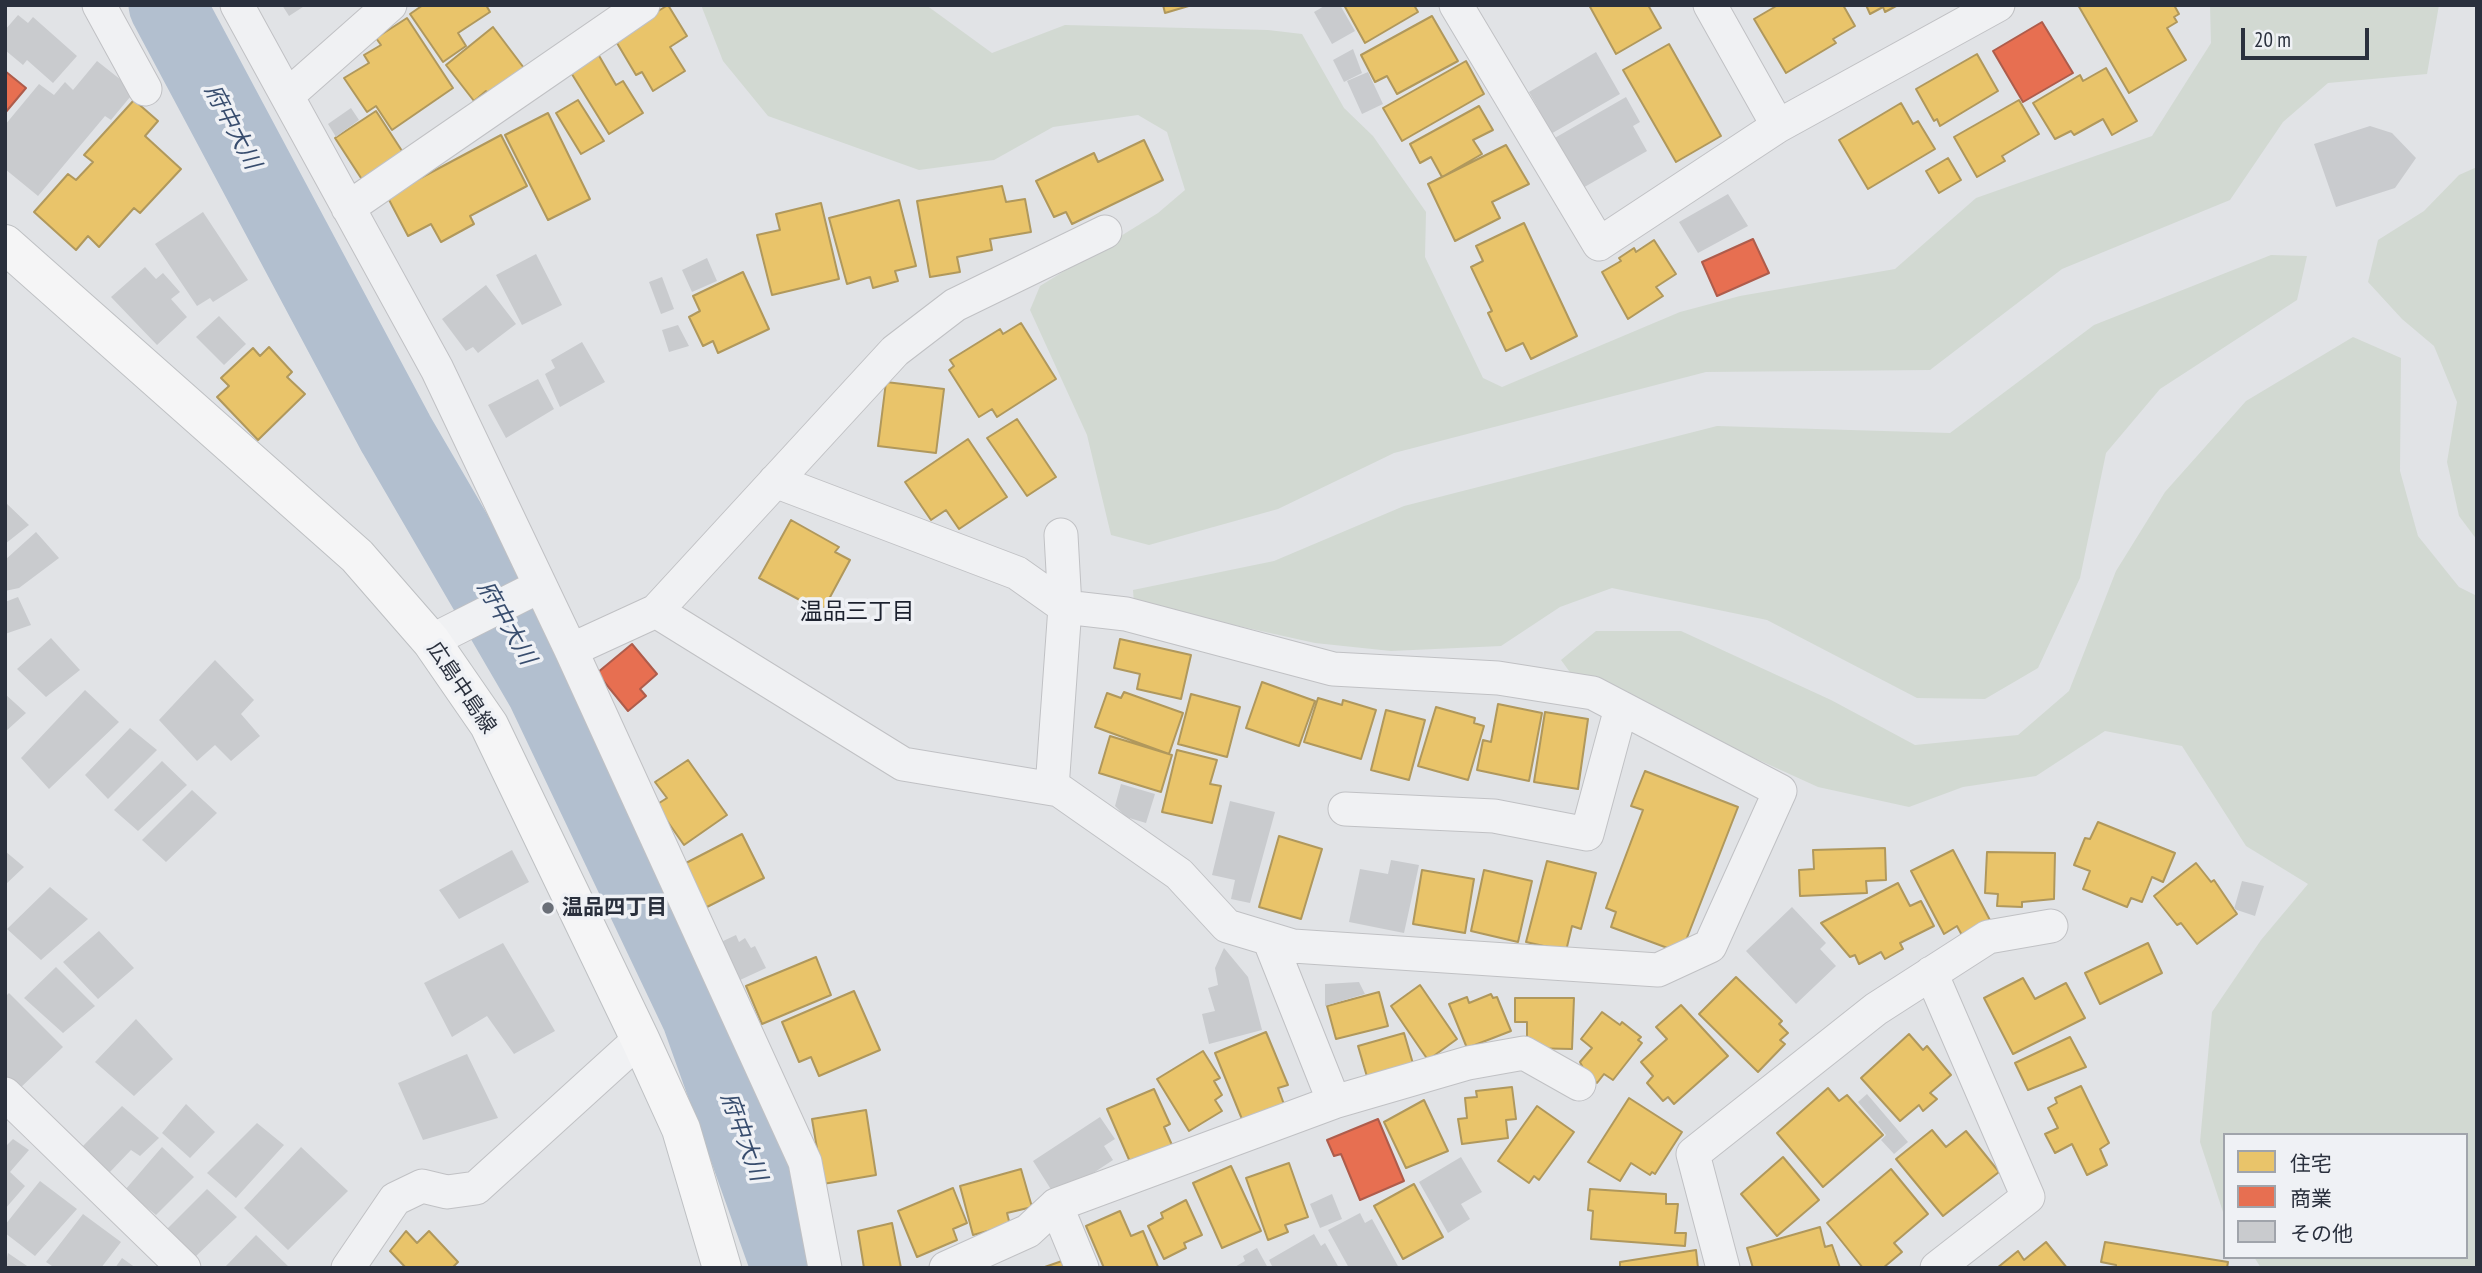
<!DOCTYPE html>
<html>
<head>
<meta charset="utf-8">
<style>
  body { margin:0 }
  #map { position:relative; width:2482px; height:1273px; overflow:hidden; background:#e1e3e6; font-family:"PT Sans Narrow","Noto Sans JP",sans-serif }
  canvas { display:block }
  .frame { position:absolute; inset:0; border:7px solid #2a303d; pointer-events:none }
  .legend { position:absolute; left:2223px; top:1133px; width:245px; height:126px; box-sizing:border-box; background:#eff1f5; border:2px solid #a0a4ab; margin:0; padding:9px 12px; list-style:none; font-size:21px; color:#2a303d }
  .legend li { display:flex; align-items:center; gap:14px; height:35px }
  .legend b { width:35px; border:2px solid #a0a4ab }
  .scale { position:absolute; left:2241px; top:28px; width:128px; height:32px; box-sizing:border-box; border:4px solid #2a303d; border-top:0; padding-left:9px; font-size:21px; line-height:24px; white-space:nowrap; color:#2a303d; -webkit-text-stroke:5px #eff1f5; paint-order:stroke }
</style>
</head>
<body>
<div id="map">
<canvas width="2482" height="1273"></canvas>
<div class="frame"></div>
<ul class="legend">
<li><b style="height:19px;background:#e9c46a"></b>住宅</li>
<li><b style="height:19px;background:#e76f51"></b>商業</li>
<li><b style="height:19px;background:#c9cbce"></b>その他</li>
</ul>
<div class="scale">20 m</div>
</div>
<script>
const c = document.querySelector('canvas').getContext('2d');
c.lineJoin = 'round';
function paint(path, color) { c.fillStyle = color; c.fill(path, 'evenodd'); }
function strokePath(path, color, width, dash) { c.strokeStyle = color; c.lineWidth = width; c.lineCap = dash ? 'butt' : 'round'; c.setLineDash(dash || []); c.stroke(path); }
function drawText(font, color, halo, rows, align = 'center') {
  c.font = font + ' "PT Sans Narrow","Noto Sans JP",sans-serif'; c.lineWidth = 7; c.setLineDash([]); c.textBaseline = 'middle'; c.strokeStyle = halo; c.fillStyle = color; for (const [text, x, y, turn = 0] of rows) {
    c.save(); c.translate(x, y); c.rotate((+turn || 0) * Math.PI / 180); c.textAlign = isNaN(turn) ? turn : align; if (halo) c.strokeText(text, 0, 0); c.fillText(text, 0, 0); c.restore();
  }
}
const green = new Path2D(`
  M701,5H926L992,53L1065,25L1268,30L1302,34L1344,108L1373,136L1426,212L1425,257L1483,378L1502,387L1680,312L1740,296L1895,269L1976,198L2152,136L2211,43L2210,5H2439L2427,74L2328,83L2283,122L2230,200L2062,269L1930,370L1706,372L1394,453L1278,509L1149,545L1111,535L1087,435L1030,310L1040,286L1158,213L1185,190L1167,132L1138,115L1053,127L994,160L919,170L768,116L723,61Z
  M2477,167V540L2459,516L2447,462L2457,402L2434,346L2402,319L2368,282L2378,240L2424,211L2459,175Z
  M2271,255L2307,256L2297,300L2160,389L2106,453L2080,578L2038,668L1985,699L1917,698L1767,620L1612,588L1560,607L1501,646L1391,651L1315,643L1134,603L1133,590L1274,561L1404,506L1717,426L1950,433L2094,325Z
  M2353,337L2401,358L2400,471L2418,536L2459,587L2477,596V1268H2261L2254,1257H2466V1135H2225V1214L2223,1212L2200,1142L2212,1012L2261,940L2308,884L2246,846L2182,746L2105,731L2036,776L1963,787L1909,807L1818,787L1572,675L1561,660L1596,631H1681L1831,700L1915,745L2018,735L2069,691L2116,571L2165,492L2246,401Z`);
const homes = new Path2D(`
  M423,5H486L490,12L458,33L466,46L443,62L410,14Z
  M668,5L687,36L670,47L685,71L653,91L642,72L636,75L614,38Z
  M1163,5H1192L1165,13Z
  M1344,5H1414L1418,12L1365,43Z
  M1589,5H1648L1661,28L1616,54Z
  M1778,5H1843L1855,26L1833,39L1836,43L1786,73L1754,19Z
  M1866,5H1898L1885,12L1883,7L1870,14Z
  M2078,5H2174L2179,14L2174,17L2177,22L2167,28L2186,60L2129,93Z
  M1432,16L1458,61L1397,94L1387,76L1375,82L1361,55Z
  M407,18L453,88L392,130L376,106L367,112L344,78L369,63L364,55L381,45L376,38Z
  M493,27L527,72L492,99L486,91L474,101L446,65Z
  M1669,44L1721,136L1676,162L1623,70Z
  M598,54L616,85L623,81L643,113L609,134L570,71Z
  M1977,54L1998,91L1940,126L1937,119L1934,121L1916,89Z
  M1466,61L1484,94L1402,141L1383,108Z
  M2106,68L2137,121L2112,135L2103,119L2074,135L2071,131L2055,139L2033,103L2080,75L2083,81Z
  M134,100L158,121L145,136L181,169L140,213L134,208L99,247L88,236L76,250L34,212L68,174L76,180L93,162L84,155Z
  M578,100L604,141L581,154L556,113Z
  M2019,100L2039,134L2002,156L2005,161L1977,177L1954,137Z
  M1901,103L1913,124L1918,121L1935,149L1868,189L1839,140Z
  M1479,106L1493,130L1473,140L1482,154L1442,177L1431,157L1420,163L1410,144Z
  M376,111L404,154L363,181L335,138Z
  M548,113L590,199L548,220L505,135Z
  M501,135L527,186L470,216L474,224L441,242L431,224L408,236L387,196Z
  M1144,140L1163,180L1072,224L1066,212L1054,217L1036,181L1094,153L1098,162Z
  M1506,145L1529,184L1492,202L1500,218L1455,241L1428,184Z
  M1948,158L1961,180L1939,193L1926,171Z
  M1002,186L1006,202L1025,199L1031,232L990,239L992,250L957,257L960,272L930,277L917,201Z
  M899,200L916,266L895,271L898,281L873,288L870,277L847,284L829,218Z
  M821,203L839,279L772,295L757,235L780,230L776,214Z
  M1524,223L1577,336L1531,359L1523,343L1506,351L1488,313L1492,311L1471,267L1483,261L1476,246Z
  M1654,240L1676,274L1656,287L1663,296L1628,319L1602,272L1621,261L1619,258L1634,248L1636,252Z
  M743,272L769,329L718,353L713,341L703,346L689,317L700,311L693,296Z
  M1021,323L1056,379L997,417L992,409L979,417L949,370L954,366L950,360L1000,329L1003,334Z
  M269,347L292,372L287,377L305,394L258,440L217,397L229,386L221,378L253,348L260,356Z
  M886,382L944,389L936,453L878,446Z
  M1017,419L1056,477L1027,496L987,438Z
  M968,439L1007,497L959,529L946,510L931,520L905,482Z
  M791,520L839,547L835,552L850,560L822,612L759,578Z
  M1120,639L1191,655L1181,699L1137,689L1140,674L1114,668Z
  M1262,682L1315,701L1299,746L1246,728Z
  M1124,692L1183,713L1169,754L1095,727L1107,693L1121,698Z
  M1191,694L1240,707L1227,757L1178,744Z
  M1318,698L1342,705L1343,700L1376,710L1361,759L1304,742Z
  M1498,704L1542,713L1529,781L1477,770L1483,740L1491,742Z
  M1436,707L1475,718L1474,723L1484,726L1468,780L1418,766Z
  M1386,710L1425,720L1409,780L1371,770Z
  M1545,712L1588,719L1578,789L1534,782Z
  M1110,736L1172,755L1161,792L1099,773Z
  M1177,750L1217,760L1210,784L1221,786L1212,823L1162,812Z
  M688,760L727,815L684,845L656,805L667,798L655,782Z
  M1645,771L1738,807L1681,953L1611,927L1616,912L1606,908L1643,810L1631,806Z
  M2098,822L2175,853L2163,882L2152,877L2142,902L2131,898L2127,907L2083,889L2090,871L2074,865L2085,838L2090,839Z
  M742,834L764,878L705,908L684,864Z
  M1279,836L1322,849L1301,919L1259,907Z
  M1885,848L1886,880L1866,881L1867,893L1800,896L1799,870L1814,869L1813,850Z
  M1953,850L1992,924L1964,939L1957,926L1944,934L1911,871Z
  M1987,852L2055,853L2054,899L2022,902V907L1997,906L1998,894L1985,893Z
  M1547,861L1596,873L1581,929L1572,926L1566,951L1526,942Z
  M2196,863L2211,882L2214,880L2237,914L2197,944L2181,923L2177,925L2154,896Z
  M1422,870L1474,879L1465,933L1413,924Z
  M1484,870L1532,881L1518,942L1471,931Z
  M1898,883L1910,906L1921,901L1934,926L1900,943L1903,949L1885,959L1881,952L1859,964L1855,955L1850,957L1821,923Z
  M2148,943L2162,973L2100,1004L2085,973Z
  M816,957L831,995L762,1024L746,986Z
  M1736,977L1782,1021L1779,1024L1788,1033L1780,1040L1785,1044L1758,1072L1699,1014Z
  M2023,978L2035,999L2066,983L2085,1018L2013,1054L1984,998Z
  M1420,985L1457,1039L1428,1060L1391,1006Z
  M854,991L880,1050L819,1076L811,1057L799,1062L782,1022Z
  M1379,992L1388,1026L1336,1039L1327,1006Z
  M1491,994L1493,998L1497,997L1511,1031L1467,1048L1449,1004L1467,997L1469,1003Z
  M1515,998H1574L1572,1049L1527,1048V1022H1515Z
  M1681,1005L1728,1056L1674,1104L1668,1097L1663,1101L1647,1083L1653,1076L1641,1062L1667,1039L1656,1027Z
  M1602,1012L1620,1025L1622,1022L1641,1037L1638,1040L1642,1043L1613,1080L1604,1074L1597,1083L1587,1076L1580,1062L1592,1048L1581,1039Z
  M1266,1032L1288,1085L1278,1088L1285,1107L1244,1124L1215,1053Z
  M1404,1033L1414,1067L1368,1080L1358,1046Z
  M1909,1034L1923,1050L1927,1046L1951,1075L1930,1093L1937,1099L1923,1111L1919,1105L1900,1121L1861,1078Z
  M2070,1037L2086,1067L2028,1090L2015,1063Z
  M1203,1051L1220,1078L1214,1081L1222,1095L1215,1100L1222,1111L1189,1131L1157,1079Z
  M2081,1086L2109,1143L2100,1149L2107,1165L2087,1175L2072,1144L2055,1153L2045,1134L2058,1128L2048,1108L2057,1103L2055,1098Z
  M1512,1087L1516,1119L1506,1120L1508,1138L1462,1144L1458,1119L1467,1118L1465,1098L1477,1097L1476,1091Z
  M1828,1088L1839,1101L1847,1095L1883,1135L1823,1187L1777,1133Z
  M1154,1089L1170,1124L1164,1127L1176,1154L1134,1171L1107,1109Z
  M1629,1098L1682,1132L1655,1174L1652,1172L1650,1175L1631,1163L1620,1181L1588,1162Z
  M1424,1100L1448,1151L1406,1168L1384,1122Z
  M1537,1106L1574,1132L1539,1180L1534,1176L1529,1183L1498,1161Z
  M866,1110L876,1175L823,1184L812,1119Z
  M1932,1130L1946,1147L1966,1131L1999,1172L1943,1216L1896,1159Z
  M1783,1157L1819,1200L1777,1236L1741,1194Z
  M1289,1163L1308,1217L1285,1225L1288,1232L1268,1240L1246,1178Z
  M1231,1166L1261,1231L1222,1248L1193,1183Z
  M1021,1169L1032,1207L1007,1213L1010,1225L973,1235L960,1186Z
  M1891,1169L1928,1214L1894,1243L1902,1252L1883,1268H1863L1827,1223Z
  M1414,1184L1443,1237L1403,1259L1374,1206Z
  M953,1188L967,1223L953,1229L957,1240L917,1257L898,1211Z
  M1590,1189L1666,1194V1204H1678L1675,1233H1686L1685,1246L1591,1239L1593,1211L1588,1210Z
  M1186,1200L1202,1235L1184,1243L1186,1248L1164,1259L1148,1226L1163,1218L1161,1213Z
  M1120,1211L1131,1236L1143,1231L1158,1267L1104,1268L1086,1226Z
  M892,1223L901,1268H864L858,1231Z
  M1820,1227L1825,1247L1832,1245L1840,1268H1753L1747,1248Z
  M406,1231L417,1243L429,1231L458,1262L452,1268H406L390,1251Z
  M2046,1242L2067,1268H1997L2018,1251L2024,1260Z
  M2105,1242L2228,1262L2227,1268H2116V1265L2101,1262Z
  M1696,1250L1698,1268H1620V1262Z
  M1062,1261L1064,1268H1042Z`);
const shops = new Path2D(`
  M2042,22L2073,73L2023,102L1993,51Z
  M5,71L26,88L5,113Z
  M1753,239L1769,273L1717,296L1702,262Z
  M632,644L657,674L640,689L646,696L628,711L597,673Z
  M1378,1119L1404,1181L1360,1200L1341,1154L1334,1156L1327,1140Z`);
const river = new Path2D(`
  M167,5L396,434L545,690L700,1016L790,1268`);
const building = new Path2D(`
  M282,5H306L289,16Z
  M1326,5H1340L1355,31L1332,44L1314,12Z
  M18,15L28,23L33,17L77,56L53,83L27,60L23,65L5,50V30Z
  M1353,49L1362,73L1344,82L1333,60Z
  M1596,52L1620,94L1549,135L1535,112L1539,110L1529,92Z
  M97,61L135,91L111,120L105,116L38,196L5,169V125L39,84L54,95L65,82L73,90Z
  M1368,72L1383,104L1362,114L1347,81Z
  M1626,97L1640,122L1633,126L1647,151L1581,189L1553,139Z
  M351,108L359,120L336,137L328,124Z
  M2370,126L2392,133L2416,158L2395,188L2336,207L2314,144Z
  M1728,194L1748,226L1698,253L1679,222Z
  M203,212L248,280L213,302L210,298L197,306L155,244Z
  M536,254L562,305L522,325L496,275Z
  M707,258L717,281L692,292L682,270Z
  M145,267L156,279L163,273L180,292L171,299L187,317L157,345L111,297Z
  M662,277L674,309L661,314L649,282Z
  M486,285L516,324L478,353L473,347L466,351L442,319Z
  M219,316L246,344L224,365L196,337Z
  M678,325L689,346L669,352L662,330Z
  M582,342L605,382L560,407L545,374L555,368L551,360Z
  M538,379L554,409L506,438L488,405Z
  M5,502L29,525L5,544Z
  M36,532L59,558L19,588L5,591V560Z
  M18,597L31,625L5,634V602Z
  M51,638L80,670L46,697L17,669Z
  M215,660L254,700L241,714L260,736L231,761L215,745L197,761L159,720Z
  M85,690L119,722L49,789L21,758Z
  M5,694L26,713L5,732Z
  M130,728L157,750L108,799L85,775Z
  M162,761L187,785L138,831L114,810Z
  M1121,784L1155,794L1146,823L1126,817L1115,806Z
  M192,790L217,813L166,862L142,840Z
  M1230,801L1275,812L1250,903L1231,899L1235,880L1212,875Z
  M512,850L529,882L459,919L439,890Z
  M5,851L24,867L5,885Z
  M1391,860L1419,865L1404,933L1349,922L1360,869L1388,874Z
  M2242,881L2264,886L2255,916L2234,909Z
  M50,887L88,919L41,960L7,929Z
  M1792,907L1826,943L1820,949L1836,966L1796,1004L1746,951Z
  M99,931L134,968L98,999L63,962Z
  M736,935L739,942L745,938L751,948L755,946L766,968L740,980L721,942Z
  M503,943L555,1031L514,1054L487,1016L452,1037L424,983Z
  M1224,948L1248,977L1262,1030L1209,1044L1202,1014L1215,1011L1208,988L1218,985L1215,968Z
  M56,967L95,1006L63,1033L24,998Z
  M1359,982L1365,994L1325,1006V984Z
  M9,993L63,1047L17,1091L5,1079V997Z
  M136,1019L173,1059L134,1096L95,1062Z
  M467,1054L498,1118L423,1140L398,1083Z
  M1867,1094L1908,1142L1894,1154L1881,1140L1886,1135L1858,1102Z
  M186,1104L215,1132L190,1158L162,1133Z
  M122,1106L159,1138L140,1156L131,1150L109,1173L83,1146Z
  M1100,1117L1115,1139L1104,1146L1113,1160L1066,1191L1062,1185L1052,1191L1033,1161Z
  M257,1123L284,1145L236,1198L207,1173Z
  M13,1139L29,1150L10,1172L25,1186L5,1209V1147Z
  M162,1147L194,1177L156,1215L125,1190Z
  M301,1147L348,1191L288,1250L244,1208Z
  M1461,1157L1482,1192L1461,1204L1470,1219L1448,1233L1419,1182Z
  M40,1181L77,1209L35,1256L5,1233V1225Z
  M207,1189L237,1217L195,1257L165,1231Z
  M1332,1194L1342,1219L1320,1228L1310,1204Z
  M1360,1213L1365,1223L1372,1219L1399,1268H1349L1328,1230Z
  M83,1214L121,1242L101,1268H55L46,1262Z
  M1314,1234L1321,1246L1325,1243L1339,1268H1273L1269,1260Z
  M256,1235L290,1268H224Z
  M1257,1248L1268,1268H1233L1245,1261L1243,1256Z
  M8,1253L30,1268H5Z
  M122,1258L136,1268H115Z`);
const street = new Path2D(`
  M99,5L145,89
  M237,5L437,369L571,650L805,1162L825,1268
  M1456,5L1599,244L1778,126L1998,5
  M1710,5L1778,126
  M287,96L390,5
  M348,208L643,5
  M656,611L903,764L1059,790L1179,874L1227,926L1293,946L1658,970L1710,946L1780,791L1593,693L1498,678L1333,669L1126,614L1065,607L1017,573L775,481
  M431,641L540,586
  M571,650L656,611L895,351L955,305L1105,232
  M1052,788L1065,607L1061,535
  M1345,809L1494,816L1587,834L1621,708
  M1269,939L1334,1102
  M1931,973L2028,1197L1937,1268
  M5,1094L184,1268
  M348,1268L395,1199L422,1186L447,1192L476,1188L640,1039
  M946,1268L1028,1231L1056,1205
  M1082,1268L1056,1205L1334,1102L1468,1063L1524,1053L1579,1084
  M1723,1268L1693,1154L1876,1009L1988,937L2051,926`);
const primary = new Path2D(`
  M5,244L357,556L431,641L489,725L640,1039L681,1129L722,1268`);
const markers = [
  [548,908,7,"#6a6f78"]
];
const streetNames = [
  ["広島中島線",461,688,56]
];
const poiNames = [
  ["温品四丁目",562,908]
];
const waterNames = [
  ["府中大川",232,127,62],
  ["府中大川",506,623,60],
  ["府中大川",743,1137,70]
];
const neighbourhoodNames = [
  ["温品三丁目",857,612]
];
paint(green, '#d2d9d2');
paint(homes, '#e9c46a');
strokePath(homes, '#b0985c', 2);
paint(shops, '#e76f51');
strokePath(shops, '#ae5c4b', 2);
strokePath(river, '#b2bfcf', 77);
paint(building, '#c9cbce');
strokePath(street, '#c0c1c4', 35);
strokePath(primary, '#bec0c3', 40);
strokePath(street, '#f0f1f3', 33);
strokePath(primary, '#f5f5f6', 38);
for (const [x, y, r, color] of markers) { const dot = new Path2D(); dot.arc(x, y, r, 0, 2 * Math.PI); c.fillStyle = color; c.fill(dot); strokePath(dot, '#eff1f5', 2.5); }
drawText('21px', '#2a303d', '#eff1f5', streetNames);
drawText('bold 21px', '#2a303d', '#eff1f5', poiNames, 'left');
drawText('italic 23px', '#384d6e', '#eff1f5', waterNames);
drawText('23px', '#1c212e', '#eff1f5', neighbourhoodNames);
</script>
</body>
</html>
